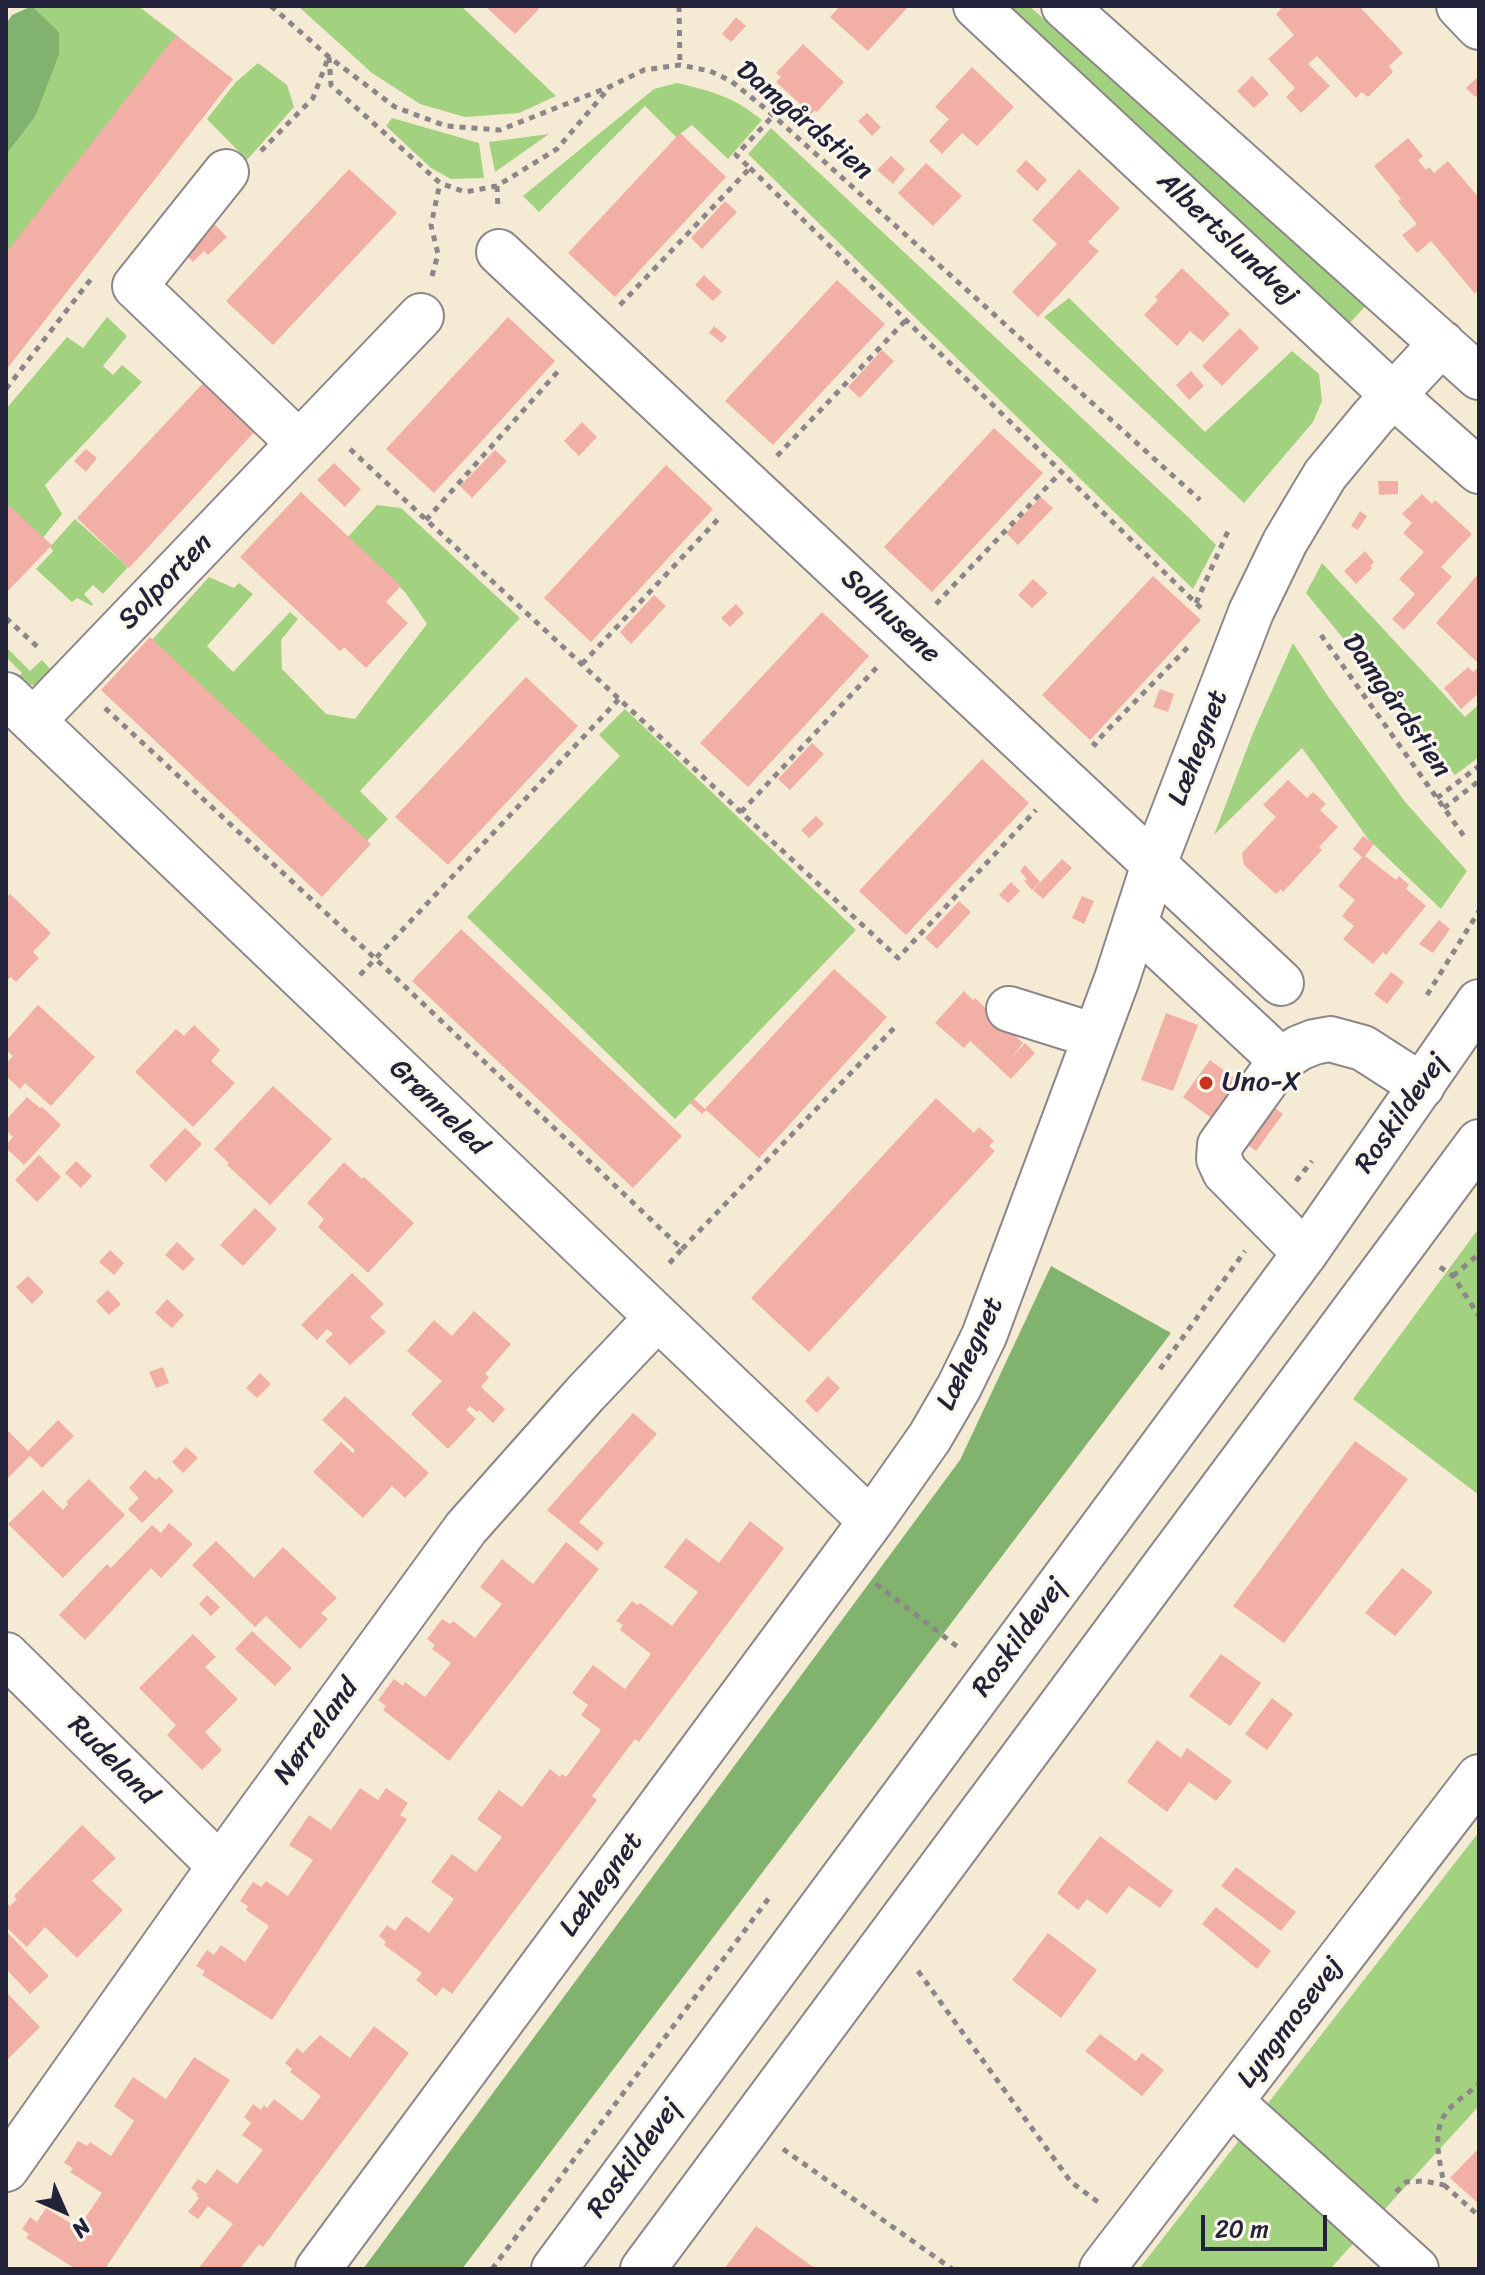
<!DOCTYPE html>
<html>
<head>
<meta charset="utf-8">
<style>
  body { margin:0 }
  #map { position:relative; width:1485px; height:2275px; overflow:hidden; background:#f5ebd5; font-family:Sriracha,sans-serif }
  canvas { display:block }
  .frame { position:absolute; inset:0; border:8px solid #22223b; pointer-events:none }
  .north { position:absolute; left:24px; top:2171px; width:80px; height:80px; -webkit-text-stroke:6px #fbf7ec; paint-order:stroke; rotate:135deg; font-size:22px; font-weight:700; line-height:32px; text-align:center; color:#22223b }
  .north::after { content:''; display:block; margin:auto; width:28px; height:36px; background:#22223b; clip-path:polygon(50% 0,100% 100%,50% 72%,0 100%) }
  .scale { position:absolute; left:1201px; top:2215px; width:126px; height:36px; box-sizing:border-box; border:4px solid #22223b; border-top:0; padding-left:10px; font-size:24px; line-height:28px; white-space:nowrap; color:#22223b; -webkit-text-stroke:6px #fbf7ec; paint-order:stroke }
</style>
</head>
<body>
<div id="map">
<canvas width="1485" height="2275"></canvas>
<div class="frame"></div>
<div class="north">N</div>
<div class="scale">20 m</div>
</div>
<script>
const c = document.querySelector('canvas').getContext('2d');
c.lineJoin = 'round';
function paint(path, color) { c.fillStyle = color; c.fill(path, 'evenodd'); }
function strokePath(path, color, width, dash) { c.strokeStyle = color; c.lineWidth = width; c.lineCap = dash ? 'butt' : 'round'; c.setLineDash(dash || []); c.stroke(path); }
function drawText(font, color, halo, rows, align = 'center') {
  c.font = font + ' Sriracha,sans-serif'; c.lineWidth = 6; c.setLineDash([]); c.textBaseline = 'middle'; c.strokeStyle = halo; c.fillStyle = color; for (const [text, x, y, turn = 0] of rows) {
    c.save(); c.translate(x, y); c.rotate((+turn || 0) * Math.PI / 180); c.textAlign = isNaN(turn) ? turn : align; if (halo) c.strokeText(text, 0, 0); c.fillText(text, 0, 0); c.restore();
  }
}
const green = new Path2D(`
  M32,6H138L179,37L6,259V155L35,117L59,32Z
  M298,6H461L556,96L519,113L465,117L420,104L372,73Z
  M1009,6H1029L1370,301L1350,323Z
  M258,63L287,85L294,107L247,160L207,119L236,82Z
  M677,83C712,91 734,97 762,120L728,159L692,125L676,137L645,106L539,212L523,196L654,89Z
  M392,118L479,143L484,178L451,179L431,168L386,126Z
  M771,128L1188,517L1216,545L1193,589L748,154Z
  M549,134L495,172L489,142Z
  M1069,298L1205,432L1292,351L1319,374L1322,401L1313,422L1244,503L1044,317Z
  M107,317L127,336L103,366L113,375L122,365L142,382L45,485L62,514L42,539L6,505V409L67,337L83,348Z
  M377,505L401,508L520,618L360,791L388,819L365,843L151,641L209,577L234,588L239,583L253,594L207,646L233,672L290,612L298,619L281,640L282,669L326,714L355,719L427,624L405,592L347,538Z
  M75,519L128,567L103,594L93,585L84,594L93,604L92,606L77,598L72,602L36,569L53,551L50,547Z
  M1322,563L1465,717L1479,704V757L1455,775L1306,593Z
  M1293,643L1327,695L1406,803L1467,871L1441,909L1369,840L1302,748L1214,835L1253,733Z
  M6,647L30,671L42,660L52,671L37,685H10L22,673L6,657Z
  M625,709L856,930L675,1119L467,917L620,756L599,735Z
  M1479,1228V1495L1353,1399Z
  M1479,1832V2106L1330,2269H1139Z`);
const forest = new Path2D(`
  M32,6L59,32V54L35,117L6,155V24L12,15Z
  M1051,1266L1171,1333L462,2269H363L960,1460Z`);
const building = new Path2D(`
  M485,6H536L539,9L515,34Z
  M840,6H906L908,7L868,51L830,17Z
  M1279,6H1359L1403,53L1389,66L1393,72L1368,97L1362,92L1356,98L1317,56L1308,64L1330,86L1301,113L1286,97L1295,88L1268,59L1294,35L1276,14L1281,9Z
  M736,17L746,26L731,42L722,34Z
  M176,35L233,79L6,370V253Z
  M803,44L844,82L817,112L815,110L811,114L776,82L781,77L776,73Z
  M972,67L1014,107L977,146L962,133L942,154L929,141L949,119L935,107Z
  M1252,76L1269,94L1254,108L1237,91Z
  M1479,76V94L1475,97L1466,88Z
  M867,113L881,127L872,136L858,121Z
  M680,133L726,177L615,297L568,253Z
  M1408,138L1423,156L1418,160L1426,170L1429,167L1434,173L1448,161L1479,198V294L1477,291L1475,294L1431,241L1417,253L1402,235L1417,224L1398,201L1401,199L1374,166Z
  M891,156L905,169L893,184L877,170Z
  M1026,160L1047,180L1037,191L1016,171Z
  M926,163L962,196L933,226L898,193Z
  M349,169L397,213L273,345L226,301Z
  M1079,169L1120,208L1088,242L1099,251L1038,317L1012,292L1057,244L1032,220Z
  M725,201L737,212L702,249L691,238Z
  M213,223L227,237L208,255L204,251L193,262L184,253Z
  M1182,268L1230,314L1203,342L1190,331L1177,346L1144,315L1158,300L1155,297Z
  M704,275L722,292L713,301L695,285Z
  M837,280L885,324L773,445L725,401Z
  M508,317L555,361L434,493L386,449Z
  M714,326L727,337L722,343L709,333Z
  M1240,328L1259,348L1222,386L1202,366Z
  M882,350L894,361L860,398L848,387Z
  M1191,371L1204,386L1189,400L1176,385Z
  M206,380L258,428L129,568L77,518Z
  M582,422L597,437L579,456L564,441Z
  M994,428L1043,473L932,592L884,547Z
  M86,449L97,458L86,472L74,461Z
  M495,450L507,461L472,498L460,486Z
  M334,463L361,489L345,507L317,480Z
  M666,465L713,509L591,642L544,598Z
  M1378,481H1398V494L1379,495Z
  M301,492L401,586L386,602L408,623L366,668L344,647L340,651L240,557Z
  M1422,494L1432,504L1435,500L1472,534L1441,567L1452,577L1404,630L1392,619L1415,594L1399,579L1424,552L1403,533L1412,523L1402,514Z
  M1041,497L1053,508L1018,545L1006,533Z
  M6,503L52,545L6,593Z
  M1360,511L1367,516L1358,530L1351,526Z
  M1365,551L1374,562L1370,566L1372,568L1356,584L1344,571Z
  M1479,573V664L1436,623Z
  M1153,576L1201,620L1090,740L1042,695Z
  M1033,579L1048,593L1032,608L1018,595Z
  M654,595L666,606L631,644L620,632Z
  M736,604L744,613L730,627L721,618Z
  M822,612L869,656L748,787L700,743Z
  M150,637L371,844L322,897L101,690Z
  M1479,666V693L1461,709L1444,688L1468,667L1473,672Z
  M526,677L578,726L448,865L395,817Z
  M1160,689L1174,694L1168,712L1153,707Z
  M812,743L824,754L790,790L778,779Z
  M982,759L1029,803L906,935L859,891Z
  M1288,780L1307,798L1313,792L1326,804L1320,810L1338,827L1319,847L1322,850L1283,892L1281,889L1276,894L1244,865L1242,853L1276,817L1263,805Z
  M816,816L824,824L809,838L801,830Z
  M1363,836L1374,844L1365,856L1396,880L1399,876L1409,885L1406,889L1426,906L1386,955L1383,952L1373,964L1343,939L1354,926L1342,916L1355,900L1338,886L1362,857L1353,849Z
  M1062,859L1072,868L1043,899L1033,890Z
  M1025,865L1040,882L1032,890L1024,881L1027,879L1020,871Z
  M1011,882L1020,891L1008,903L999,895Z
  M10,894L51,933L33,952L39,958L16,982L11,977L6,981V899Z
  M1082,896L1094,901L1084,924L1072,918Z
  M959,901L971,912L937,949L925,938Z
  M1439,920L1450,929L1433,953L1419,944Z
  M461,929L682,1136L633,1188L412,981Z
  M834,969L887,1017L759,1158L706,1110L702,1114L690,1103L694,1099L705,1109Z
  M1391,972L1404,982L1387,1004L1374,994Z
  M964,991L973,1000L975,998L1023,1043L1011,1058L1025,1043L1035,1053L1011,1079L970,1041L964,1048L935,1023Z
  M38,1005L95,1057L51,1106L25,1083L20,1089L6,1076V1063L13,1056L6,1050V1041Z
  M1166,1013L1198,1025L1173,1091L1141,1080Z
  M194,1025L220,1050L211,1061L235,1083L193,1127L135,1072L176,1029L184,1036Z
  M1210,1060L1283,1114L1256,1151L1183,1097Z
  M273,1086L332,1139L270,1205L227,1165L229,1163L214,1149Z
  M27,1097L40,1108L42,1107L61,1125L24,1165L6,1148V1145L13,1137L6,1130V1120Z
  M936,1098L974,1133L979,1127L994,1141L989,1146L995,1151L809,1352L751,1298Z
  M185,1128L202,1144L166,1182L149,1166Z
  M39,1155L61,1177L37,1202L15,1180Z
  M76,1161L92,1176L81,1188L65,1173Z
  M344,1162L362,1179L364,1177L414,1223L368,1273L318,1227L324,1219L307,1203Z
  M255,1208L277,1229L243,1266L220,1245Z
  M177,1242L195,1259L183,1271L165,1255Z
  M110,1250L124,1263L114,1275L99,1262Z
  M352,1273L384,1304L370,1317L386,1332L350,1365L325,1341L333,1334L327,1329L317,1340L301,1325Z
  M28,1276L44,1292L32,1304L16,1287Z
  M108,1290L121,1304L109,1315L96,1301Z
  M167,1299L184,1315L172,1328L155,1313Z
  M474,1311L511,1344L485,1374L489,1377L481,1387L505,1409L493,1423L479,1410L477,1412L470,1406L466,1410L476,1419L448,1449L411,1414L442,1381L407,1351L434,1320L452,1336Z
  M163,1367L169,1383L156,1388L149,1372Z
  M260,1373L271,1384L257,1398L246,1388Z
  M828,1376L840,1388L817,1413L805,1401Z
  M345,1396L429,1473L405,1498L392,1486L363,1518L313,1472L341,1442L353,1453L355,1450L322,1420Z
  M633,1413L657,1434L579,1522L604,1543L597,1551L547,1510Z
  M58,1420L74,1436L42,1468L30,1456L6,1480V1429L28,1451Z
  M1355,1441L1408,1479L1284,1643L1233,1606Z
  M186,1447L198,1458L183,1473L172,1462Z
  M145,1470L156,1480L159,1477L174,1491L142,1523L128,1509L139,1498L129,1488Z
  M89,1479L125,1515L63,1578L8,1524L43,1490L63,1510L68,1504L66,1502Z
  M750,1521L784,1548L639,1742L635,1739L592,1796L597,1800L452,1994L443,1987L436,1996L416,1980L422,1973L384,1945L386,1942L379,1936L387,1925L395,1931L406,1916L429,1933L454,1899L431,1882L452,1854L476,1872L502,1837L477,1819L499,1790L522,1807L550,1769L560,1777L562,1774L566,1777L601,1730L581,1715L588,1705L572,1693L593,1665L625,1689L651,1654L620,1630L623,1625L616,1621L632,1601L638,1605L640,1603L672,1626L698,1592L664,1567L686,1538L719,1563Z
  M169,1523L193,1544L161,1578L151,1568L85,1640L59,1615L107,1564L111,1568L152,1525L161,1533Z
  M216,1541L254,1578L283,1547L337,1598L321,1613L328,1619L300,1649L266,1616L255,1627L192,1565Z
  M566,1542L599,1569L449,1761L383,1710L386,1706L378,1700L394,1679L403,1686L405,1682L425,1697L451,1663L432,1649L435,1645L427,1639L442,1619L450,1624L453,1621L475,1638L502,1604L480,1587L502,1559L533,1584Z
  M1402,1568L1433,1592L1395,1636L1365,1613Z
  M207,1595L220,1607L211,1616L199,1604Z
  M252,1631L292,1668L275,1686L235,1649Z
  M193,1634L216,1657L205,1667L238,1699L205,1732L222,1750L202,1770L167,1735L176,1725L139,1688Z
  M1221,1654L1261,1683L1230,1726L1189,1696Z
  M1272,1698L1293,1714L1267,1750L1245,1734Z
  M1157,1740L1181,1758L1187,1748L1232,1781L1216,1801L1189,1782L1167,1812L1127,1782Z
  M360,1788L378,1800L386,1788L408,1803L400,1815L407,1819L272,2020L202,1975L205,1971L196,1966L207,1950L214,1955L221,1945L245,1962L269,1926L246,1910L248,1906L240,1901L253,1882L261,1887L266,1881L288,1896L313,1860L289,1845L309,1815L331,1830Z
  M82,1825L116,1858L92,1881L123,1910L77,1958L45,1927L27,1947L6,1927V1902L10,1906L17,1899L14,1896Z
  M1100,1836L1173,1891L1160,1908L1129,1886L1107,1914L1087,1899L1078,1910L1057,1893Z
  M1236,1867L1296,1912L1281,1931L1221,1886Z
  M1216,1907L1271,1951L1257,1969L1202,1924Z
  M6,1931L49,1976L30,1994L6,1969Z
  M1048,1933L1097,1970L1061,2018L1012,1980Z
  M6,1992L40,2027L6,2061Z
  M374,2026L409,2053L263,2247L259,2244L240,2269H198L233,2224L208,2206L198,2219L188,2212L199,2198L196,2196L198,2194L191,2188L198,2179L206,2184L217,2169L237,2184L263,2150L242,2135L251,2123L244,2117L253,2104L261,2110L264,2105L267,2108L274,2099L302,2121L321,2096L290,2072L292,2069L285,2063L297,2048L303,2053L320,2035L350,2058Z
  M1100,2034L1136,2061L1142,2053L1164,2070L1142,2096L1085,2051Z
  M194,2057L230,2080L105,2269H76L26,2238L29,2234L22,2229L30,2217L37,2222L46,2208L78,2228L102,2193L70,2172L73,2168L64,2163L78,2141L87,2146L90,2142L111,2156L134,2121L114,2106L133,2077L166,2099Z
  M1479,2148V2204L1450,2178Z
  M756,2226L816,2269H724Z`);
const path = new Path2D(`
  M271,6L329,57L395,107L446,126L500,130L609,87L644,70L680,65L710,71L731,81L767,110L1200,500
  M679,6L680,65
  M329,57L331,85L440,183L465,192L497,186L557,149L609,88
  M261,151L313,98L327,61
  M750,168L1204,611
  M497,186L498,209
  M432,276L438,254L431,225L440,183
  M620,305L750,168L736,155L773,116
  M6,389L91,279
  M350,449L898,958L1036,810
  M777,456L906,320
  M426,520L561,368
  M1196,603L1228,531
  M936,604L1061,472
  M6,618L41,650
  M1321,635L1466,839
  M582,664L721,516
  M105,708L380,963L682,1249L667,1266
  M1097,746L1094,744L1191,644
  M1437,798L1479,766
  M1444,808L1479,781
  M741,812L880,664
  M360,975L619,699
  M1427,995L1479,911
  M1296,1181L1312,1161
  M682,1249L895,1027
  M1440,1267L1453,1276L1479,1316
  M1453,1276L1479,1254
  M1160,1369L1245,1251
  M876,1584L959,1648
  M918,1971L1071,2182L1098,2202
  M783,2149L952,2269
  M1444,2185L1479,2216
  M1396,2192L1406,2182L1424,2181L1444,2185C1440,2160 1430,2130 1449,2109C1457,2100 1470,2092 1479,2084
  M492,2269L769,1898`);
const minor = new Path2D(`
  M976,6L1393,395L1479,471
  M1064,6L1479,377
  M1459,6L1479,27
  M226,172L135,286L299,443
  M499,252L1281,983
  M6,695L871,1521
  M33,721L421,316
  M1135,924L1281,1060
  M1009,1009L1095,1036
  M1305,1253L1225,1172L1219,1159L1220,1145L1281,1060L1299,1048L1314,1042L1330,1039L1363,1048L1422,1086
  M6,1655L220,1866
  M1231,2102L1416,2269
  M6,2169L220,1866L466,1528L585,1394L657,1318
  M318,2269L871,1521L930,1437L959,1387L984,1336L1117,979L1154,864L1251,612L1285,542L1325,475L1373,417L1442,343
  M1102,2269L1479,1777`);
const major = new Path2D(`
  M554,2269L1305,1253L1479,1002
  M643,2269L1479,1142`);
const markers = [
  [1206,1083,8,"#c8321e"]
];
const streetNames = [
  ["Damgårdstien",804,121,40],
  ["Albertslundvej",1227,239,43],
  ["Solporten",166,582,-46],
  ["Solhusene",890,617,43],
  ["Damgårdstien",1396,706,55],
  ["Læhegnet",1199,748,-69],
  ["Grønneled",438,1108,44],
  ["Roskildevej",1402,1114,-55],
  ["Læhegnet",971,1354,-65],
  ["Roskildevej",1020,1638,-54],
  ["Nørreland",317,1732,-54],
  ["Rudeland",112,1761,45],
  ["Læhegnet",602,1885,-54],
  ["Lyngmosevej",1291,2023,-53],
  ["Roskildevej",635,2159,-54]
];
const poiNames = [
  ["Uno-X",1222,1083]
];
paint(green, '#a2d17f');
paint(forest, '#81b36e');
paint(building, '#f2afa6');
strokePath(minor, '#8c8688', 48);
strokePath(major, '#8c8688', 48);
strokePath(path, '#8c8688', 5, [6, 6]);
strokePath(minor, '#fff', 44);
strokePath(major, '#fff', 44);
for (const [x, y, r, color] of markers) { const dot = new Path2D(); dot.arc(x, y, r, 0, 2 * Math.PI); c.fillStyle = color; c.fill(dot); strokePath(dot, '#fbf7ec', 3); }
drawText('28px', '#22223b', '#fbf7ec', streetNames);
drawText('28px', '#22223b', '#fbf7ec', poiNames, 'left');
</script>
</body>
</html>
